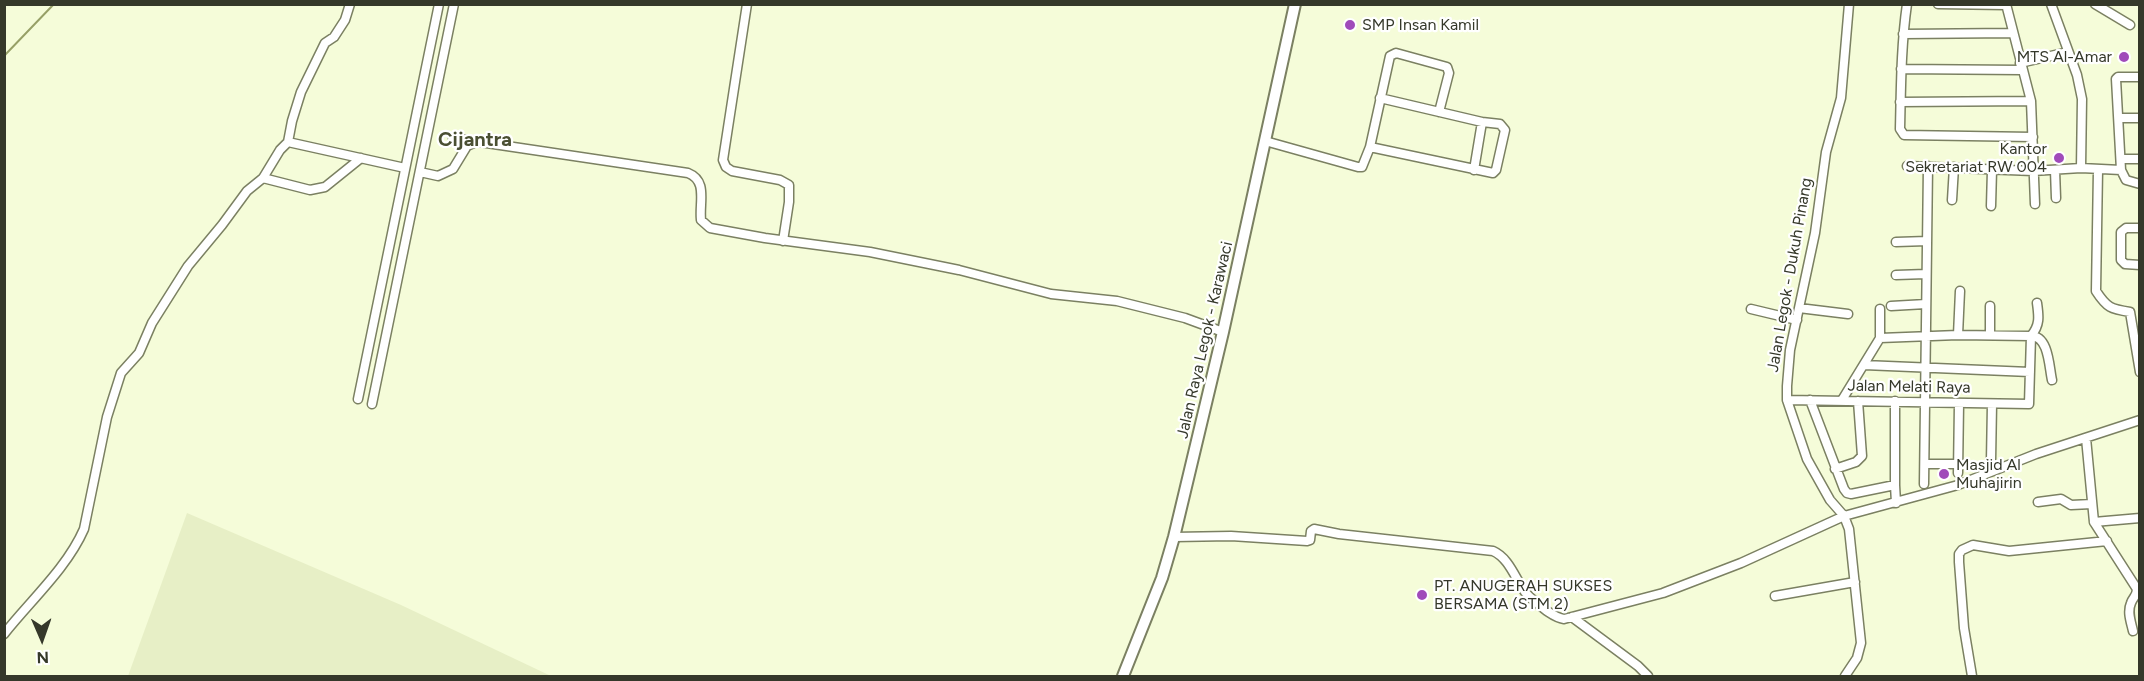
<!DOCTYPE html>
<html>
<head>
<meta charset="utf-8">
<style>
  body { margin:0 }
  #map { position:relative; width:2144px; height:681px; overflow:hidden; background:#f5fcd9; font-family:Figtree,sans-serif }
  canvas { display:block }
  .frame { position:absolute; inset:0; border:6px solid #35382a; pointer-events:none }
  .north { position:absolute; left:12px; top:609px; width:60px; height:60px; -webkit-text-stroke:4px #fff; paint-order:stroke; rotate:178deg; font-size:16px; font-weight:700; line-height:24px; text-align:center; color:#35382a }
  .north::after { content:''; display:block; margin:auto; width:21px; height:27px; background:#35382a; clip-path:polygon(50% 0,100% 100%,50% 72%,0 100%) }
</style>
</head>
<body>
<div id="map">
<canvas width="2144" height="681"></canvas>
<div class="frame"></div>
<div class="north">N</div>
</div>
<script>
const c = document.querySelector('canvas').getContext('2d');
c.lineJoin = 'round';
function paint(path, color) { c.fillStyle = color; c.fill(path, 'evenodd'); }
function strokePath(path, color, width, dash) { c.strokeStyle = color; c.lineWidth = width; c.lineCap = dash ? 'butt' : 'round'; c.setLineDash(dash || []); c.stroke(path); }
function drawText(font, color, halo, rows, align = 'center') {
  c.font = font + ' Figtree,sans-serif'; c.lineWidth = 4.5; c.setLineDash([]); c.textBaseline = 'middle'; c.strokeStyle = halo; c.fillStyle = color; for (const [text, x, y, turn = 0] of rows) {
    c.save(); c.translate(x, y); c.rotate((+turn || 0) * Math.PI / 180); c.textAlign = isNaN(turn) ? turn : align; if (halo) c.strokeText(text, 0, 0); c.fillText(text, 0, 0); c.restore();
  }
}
const built = new Path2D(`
  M187,513L401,605L551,676H128Z`);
const stream = new Path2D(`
  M4,56L54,4`);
const minor = new Path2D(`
  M747,4L723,160L726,167L732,171L780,180L789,185V202L783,241
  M1907,4C1901,46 1901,87 1900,129L1904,135L2033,137
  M1938,4L2006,5
  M2006,4L2031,101L2035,204
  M2051,4L2077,75L2082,99L2081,168
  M2095,4L2130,25
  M1903,34L2013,33
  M2020,63L2068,52
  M1901,69L2022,70
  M2140,77H2118L2116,79L2121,170L2126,180L2140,184
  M1900,102L2031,101
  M2120,118H2140
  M453,138L688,173C708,181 699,202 701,220L710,228L765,238L870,252L959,270L1051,294L1117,301L1185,318L1223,332
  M1265,141L1358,167H1362L1370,147L1390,56L1396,53L1447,67L1449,73L1439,112
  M288,142L405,168
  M1370,147L1493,173L1496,170L1505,130L1500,124L1482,122L1380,98
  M2121,159H2140
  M1907,166L2033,171L2081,168L2121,170
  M1474,170L1482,122
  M2055,170L2056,198
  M2098,170L2096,291C2107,308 2111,309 2130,312L2140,372
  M420,172L438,176L453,169L467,146L476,142
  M263,178L310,190L325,187L361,158
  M1952,200L1954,167
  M1991,206L1992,170
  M2140,228H2126L2121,232V260L2125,264L2140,265
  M1896,242L1927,241
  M1896,275L1926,274
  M1891,306L1926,304
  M1990,306V335
  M1799,308L1848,314
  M1751,309L1797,320
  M1958,335L1960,291
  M1880,338V309
  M1864,365L2030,372
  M358,399L439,4
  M1787,400L2029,404L2031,336C2049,336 2049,367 2052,380
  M1810,400L1844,489L1847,493L1851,494L1895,485V401
  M1842,400L1880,338L1958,335L2031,336C2040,325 2039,317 2037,303
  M372,404L454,4
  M2086,438L2094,522
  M1991,461L1992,404
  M1925,464H1958
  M1835,469L1856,462L1862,456L1858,401
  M1958,473L1959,404
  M1924,484L1928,166
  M1895,485L1896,503
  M2038,502L2061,499L2071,505L2092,504
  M1174,537L1231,536L1307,541L1310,540L1311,531L1314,529L1339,534L1493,551C1509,558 1515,578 1525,592C1531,599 1539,605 1547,611C1553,615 1557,618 1564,619L1663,593L1741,563L1844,516L1958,485L2036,454L2140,420
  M1775,596L1855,582
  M1572,617L1638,666L1648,676
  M2133,631C2131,622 2127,612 2131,603C2133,597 2137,596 2137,589L2094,522L2140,518
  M4,634C30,601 67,568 84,529L107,417L121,373L139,353L152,323L188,266L222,225L247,191L263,178L280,150L288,142L292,121L301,92L325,43L334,37L345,20L350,4
  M1845,676L1857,658L1861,643L1849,529L1844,516L1830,500L1807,459L1787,400V386L1790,350L1815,233L1826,152L1841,98L1849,4
  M1972,676L1964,628L1959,562V554L1962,550L1973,545L2009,551L2107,541`);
const major = new Path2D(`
  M1123,676L1162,578L1174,537L1223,332L1295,4`);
const markers = [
  [1350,25,6,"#a04bba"],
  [2124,57,6,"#a04bba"],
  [2059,158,6,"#a04bba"],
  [1944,474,6,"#a04bba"],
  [1422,595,6,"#a04bba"]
];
const poiNames = [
  ["SMP Insan Kamil",1362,25],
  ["MTS Al-Amar",2112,57,"right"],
  ["Kantor",2047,149,"right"],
  ["Sekretariat RW 004",2047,167,"right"],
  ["Masjid Al",1956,465],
  ["Muhajirin",1956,483],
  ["PT. ANUGERAH SUKSES",1434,586],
  ["BERSAMA (STM 2)",1434,604]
];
const streetNames = [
  ["Jalan Legok - Dukuh Pinang",1790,275,-80],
  ["Jalan Raya Legok - Karawaci",1205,340,-77],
  ["Jalan Melati Raya",1909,387,1]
];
const quarterNames = [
  ["Cijantra",475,140]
];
paint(built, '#e7efc6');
strokePath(stream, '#97a067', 2);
strokePath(minor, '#7b8062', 11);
strokePath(major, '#7b8062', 14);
strokePath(minor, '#fff', 8);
strokePath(major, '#fff', 10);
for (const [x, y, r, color] of markers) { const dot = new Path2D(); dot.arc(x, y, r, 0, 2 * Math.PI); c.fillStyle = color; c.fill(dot); strokePath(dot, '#fff', 2); }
drawText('16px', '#35382a', '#fff', poiNames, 'left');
drawText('16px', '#35382a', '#fff', streetNames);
drawText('bold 20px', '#4a4f32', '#fff', quarterNames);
</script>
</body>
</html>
